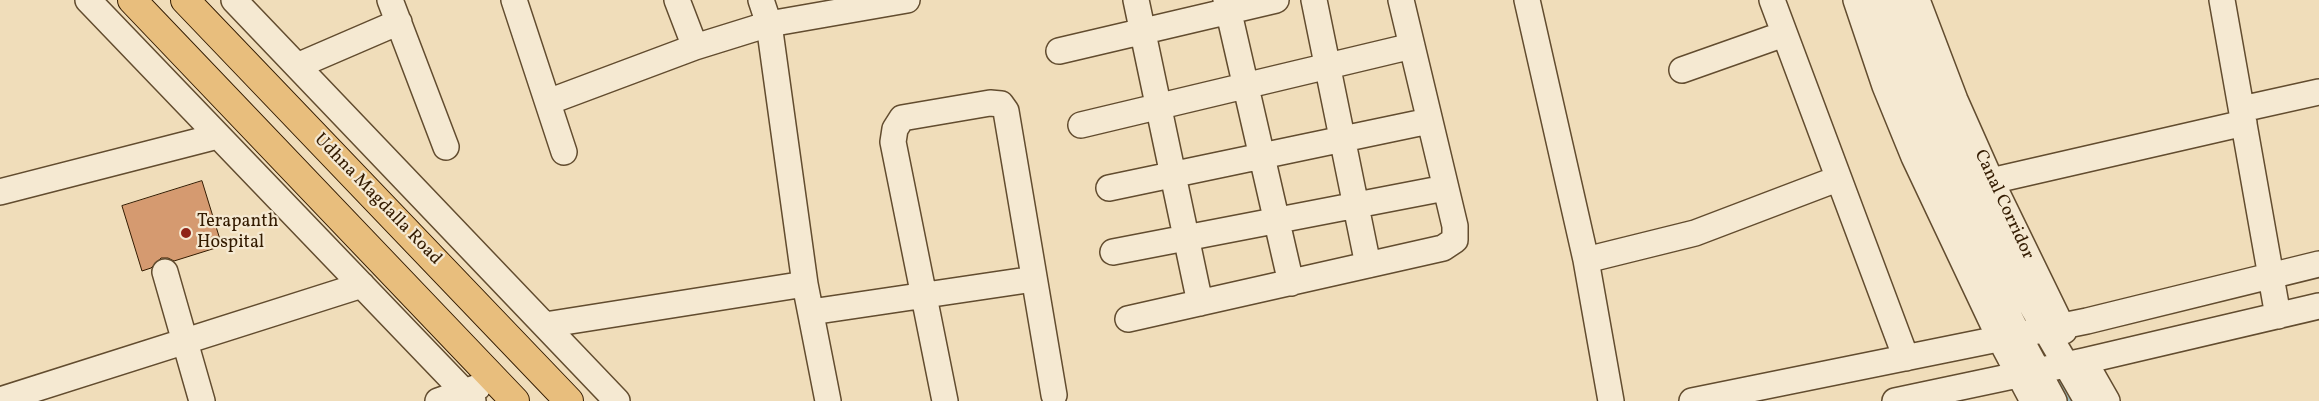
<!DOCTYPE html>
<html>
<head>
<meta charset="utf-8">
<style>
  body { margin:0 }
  canvas { display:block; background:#f0ddba }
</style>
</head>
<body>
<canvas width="2319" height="401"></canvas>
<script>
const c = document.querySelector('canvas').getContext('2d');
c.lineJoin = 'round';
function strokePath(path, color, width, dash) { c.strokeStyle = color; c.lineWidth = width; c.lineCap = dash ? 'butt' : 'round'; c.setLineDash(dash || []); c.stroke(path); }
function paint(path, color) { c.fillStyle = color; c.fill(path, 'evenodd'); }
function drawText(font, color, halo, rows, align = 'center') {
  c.font = font + ' Vollkorn,serif'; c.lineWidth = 4.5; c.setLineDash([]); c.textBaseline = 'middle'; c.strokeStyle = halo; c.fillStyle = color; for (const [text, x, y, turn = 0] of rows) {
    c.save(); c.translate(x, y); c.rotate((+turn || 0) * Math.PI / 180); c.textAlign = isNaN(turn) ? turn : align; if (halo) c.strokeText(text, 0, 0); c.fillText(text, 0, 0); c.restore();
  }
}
const canal = new Path2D(`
  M2054,374L2069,401`);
const building = new Path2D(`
  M202,181L222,246L174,261L168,258H161L151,268L142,271L122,206Z`);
const minor = new Path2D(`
  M88,0L473,401
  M234,0L617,401
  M390,0L446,147
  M514,0L564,152
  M677,0L695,47
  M761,0L769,24L805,284L828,401
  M1136,0L1200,303
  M1226,0L1291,283
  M1314,0L1368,265
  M1527,0L1586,260L1611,401
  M1772,0L1906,358
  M1856,0L1885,86L1914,157L2000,339L2033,401
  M1876,0C1921,139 1983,273 2054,401
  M1896,0C1926,91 1963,177 2008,262C2032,310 2061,354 2087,401
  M1917,0L1955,100L1991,181L2064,331
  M2222,0L2278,316
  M1059,51L1276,0
  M297,66L399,22
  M1682,70L1784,34
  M548,102L695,47L769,24L907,0
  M2242,109L2319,92
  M1081,125L1412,46
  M1991,181L2244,123
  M1109,188L1429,121
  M0,192L218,136
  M1113,252L1445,188
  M1586,260L1695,233L1837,179
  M165,272L202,401
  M811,312L1034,279
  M1128,319L1443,248L1455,240V226L1401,0
  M545,325L805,284
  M2087,366L2107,401
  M0,400L362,285
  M438,401L478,387
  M945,401L893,142L895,129L902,118L990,103L1001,104L1006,111L1054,395
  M1692,401L2087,321L2319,264
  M1895,401L2084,361L2319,306`);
const major = new Path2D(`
  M132,0L515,401
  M185,0L569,401`);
const markers = [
  [186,233,6,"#8f2418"]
];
const streetNames = [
  ["Udhna Magdalla Road",377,200,46],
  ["Canal Corridor",2003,205,65]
];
const poiNames = [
  ["Terapanth",197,223],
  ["Hospital",197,244]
];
strokePath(canal, '#9ebab9', 19);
paint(building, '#d59a70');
strokePath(building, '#331b01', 1);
strokePath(minor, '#624c2f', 28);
strokePath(major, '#331b01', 30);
strokePath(minor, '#f5e9d2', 25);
strokePath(major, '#e8be7d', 28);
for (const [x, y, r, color] of markers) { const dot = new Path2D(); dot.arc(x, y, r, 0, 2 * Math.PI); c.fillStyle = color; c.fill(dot); strokePath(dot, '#f5e9d2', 2); }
drawText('18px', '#331b01', '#f5e9d2', streetNames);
drawText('18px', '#331b01', '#f5e9d2', poiNames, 'left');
</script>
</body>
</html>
